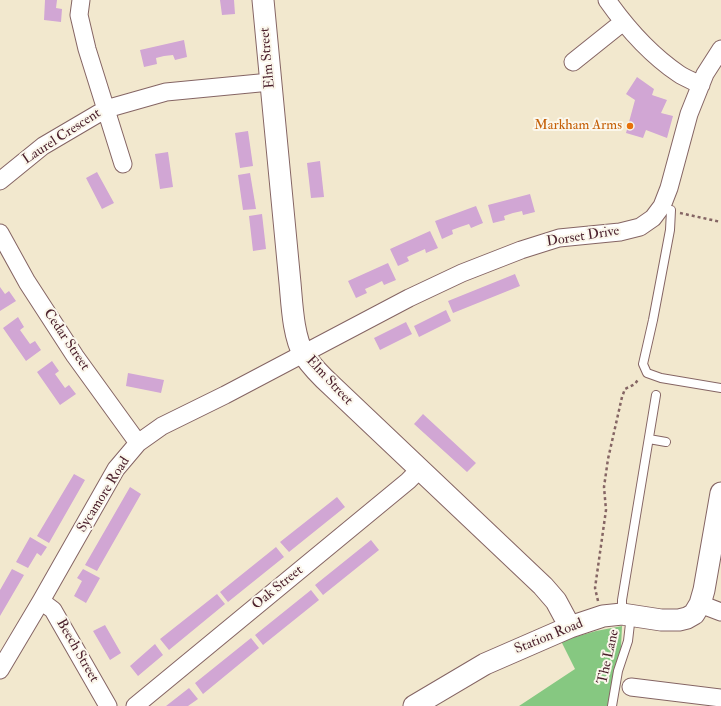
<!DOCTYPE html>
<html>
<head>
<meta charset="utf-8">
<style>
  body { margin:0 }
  canvas { display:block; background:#f2e8ce }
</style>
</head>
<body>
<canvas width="721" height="706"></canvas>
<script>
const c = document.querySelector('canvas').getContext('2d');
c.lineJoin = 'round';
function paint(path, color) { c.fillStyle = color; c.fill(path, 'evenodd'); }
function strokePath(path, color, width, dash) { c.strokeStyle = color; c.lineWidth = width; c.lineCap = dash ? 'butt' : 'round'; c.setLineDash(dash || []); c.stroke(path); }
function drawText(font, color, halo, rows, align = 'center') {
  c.font = font + ' "IM FELL Double Pica",serif'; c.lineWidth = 4; c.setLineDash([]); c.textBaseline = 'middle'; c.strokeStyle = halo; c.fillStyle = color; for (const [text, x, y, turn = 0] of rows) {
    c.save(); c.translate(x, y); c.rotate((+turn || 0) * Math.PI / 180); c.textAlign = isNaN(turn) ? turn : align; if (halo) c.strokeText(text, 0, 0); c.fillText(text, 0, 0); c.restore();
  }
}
const green = new Path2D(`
  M622,626L621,648L610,706H519L575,669L561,641L596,631Z`);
const building = new Path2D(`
  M45,0H57L56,8L62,9L61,22L44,20Z
  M220,0H234L235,14L222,15Z
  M184,40L187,57L175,60L173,55L164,56L156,58L157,64L144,67L140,50Z
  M637,77L654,89L652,95L667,100L661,113L673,116L667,138L646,130L643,138L626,133L635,100L626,94Z
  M248,131L253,166L240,168L235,133Z
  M168,152L173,187L160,189L155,154Z
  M320,161L324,197L311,198L307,163Z
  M97,172L114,203L102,209L86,178Z
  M250,173L256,209L243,210L238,175Z
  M530,194L535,212L523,215L522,211L513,213L504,216L505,220L493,223L488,205Z
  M476,206L483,223L471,228L469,224L460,227L452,230L453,234L442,239L435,221Z
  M262,214L266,249L253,251L249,216Z
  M430,231L438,248L426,253L425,249L407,257L409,261L398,266L390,249Z
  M388,263L396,280L384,285L382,281L374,285L365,289L367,293L356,298L348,281Z
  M515,274L520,286L453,313L448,301Z
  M0,287L5,294L9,291L16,301L0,311Z
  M446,310L451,321L419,337L414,326Z
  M18,317L24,327L20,330L30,344L35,341L41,350L26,361L3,328Z
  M406,322L412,334L380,350L374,338Z
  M52,361L59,371L55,374L65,388L69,385L76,394L60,405L37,372Z
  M128,373L164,380L161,393L126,386Z
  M423,414L476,463L467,472L414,424Z
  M74,474L85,480L49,543L37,536Z
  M130,487L141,494L97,571L85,565Z
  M337,497L345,507L289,552L280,542Z
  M30,537L47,547L41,556L37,553L28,568L16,562Z
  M371,540L379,550L323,595L315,585Z
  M276,547L284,557L228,602L220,592Z
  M12,569L24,575L0,616V590Z
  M83,569L100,578L86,603L74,596L82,581L77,578Z
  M311,590L319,600L263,645L255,635Z
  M217,594L225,604L169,650L160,639Z
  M105,625L121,653L110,660L93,631Z
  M251,638L259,648L203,694L195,683Z
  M155,644L163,655L138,676L130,666Z
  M189,688L198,699L188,706H166Z`);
const path = new Path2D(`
  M680,213L721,222
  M598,601L595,588L606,510L604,487L608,459L622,397L625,389L635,384L639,378`);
const service = new Path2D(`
  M671,210L670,230L653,320L643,364L647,373L661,378L721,388
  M649,439L666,442
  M622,613V600L656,395
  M612,706L618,671L628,641L631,615`);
const minor = new Path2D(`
  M81,0L79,15L87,49L123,164
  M607,0C626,27 651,55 679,74C685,78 693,81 701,85
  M573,62L623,22
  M0,181L43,146L106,109L166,92L270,82
  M0,233L27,282L75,356L138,443
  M41,601L53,610L108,706
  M700,604L721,612
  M0,670L41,601L116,469L138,443L162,426L225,395L409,298L462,273L521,250L559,238L620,232L640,227L653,218L662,206L669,188L689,114L705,74L721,49
  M631,687L721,698
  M135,706L408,481L420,469`);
const tertiary = new Path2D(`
  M263,0L290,283C292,304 293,336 304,355C312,367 322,377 333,387L543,586L556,601L570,627
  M414,706L485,664L570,627L603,616L622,614L661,620H679L687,618L694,614L700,604L704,590L721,493`);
const markers = [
  [630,126,4,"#e8710a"]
];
const streetNames = [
  ["Elm Street",268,58,-95],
  ["Laurel Crescent",62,137,-33],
  ["Dorset Drive",583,237,-9],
  ["Cedar Street",66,340,56],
  ["Elm Street",329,381,47],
  ["Sycamore Road",104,495,-58],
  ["Oak Street",278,588,-39],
  ["Station Road",549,637,-22],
  ["Beech Street",77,651,60],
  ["The Lane",609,657,-77]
];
const foodNames = [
  ["Markham Arms",622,126]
];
paint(green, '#86c881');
paint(building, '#d1a6d4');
strokePath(service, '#856564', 10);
strokePath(minor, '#856564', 19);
strokePath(tertiary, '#856564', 23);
strokePath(path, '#856564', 2.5, [3, 3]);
strokePath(service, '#fff', 8);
strokePath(minor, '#fff', 17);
strokePath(tertiary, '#fff', 21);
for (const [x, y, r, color] of markers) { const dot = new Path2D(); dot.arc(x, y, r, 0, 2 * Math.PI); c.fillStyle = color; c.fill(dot); strokePath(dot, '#fbf7ec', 1.5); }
drawText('14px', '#4a1f2b', '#fbf7ec', streetNames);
drawText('14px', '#c56008', '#fbf7ec', foodNames, 'right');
</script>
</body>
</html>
